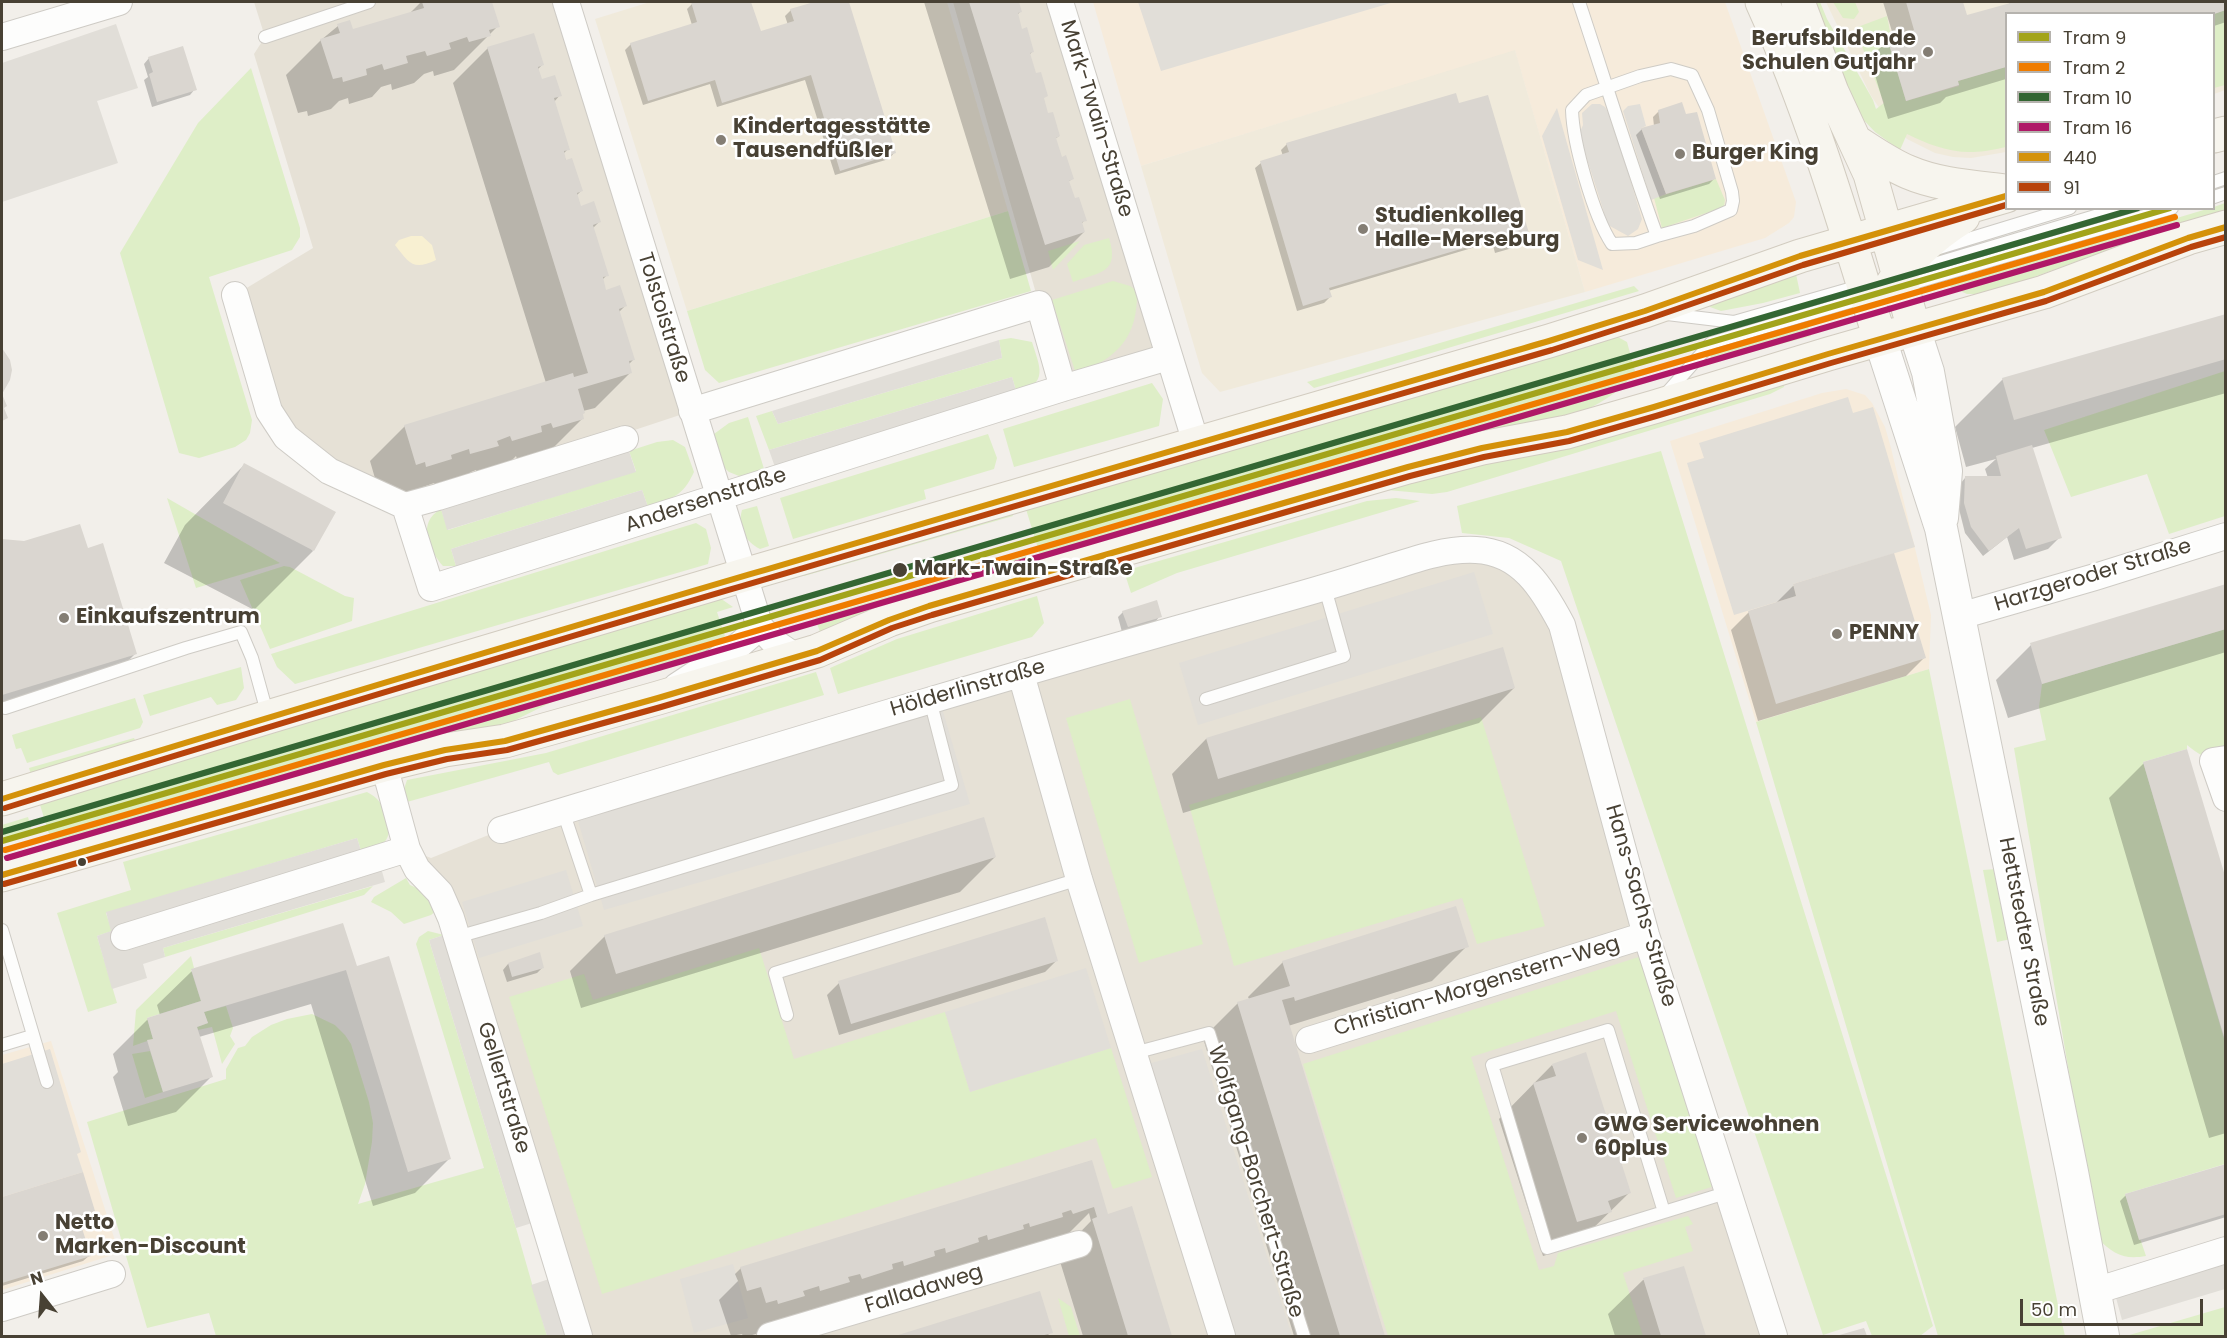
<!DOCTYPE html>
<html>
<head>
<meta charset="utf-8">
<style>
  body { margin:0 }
  #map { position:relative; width:2227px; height:1338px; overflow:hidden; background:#f2efea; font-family:Poppins,sans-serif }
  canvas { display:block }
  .frame { position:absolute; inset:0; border:3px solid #484134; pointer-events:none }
  .legend { position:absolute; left:2005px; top:12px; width:210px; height:198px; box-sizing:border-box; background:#fff; border:2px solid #b6b3ae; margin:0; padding:8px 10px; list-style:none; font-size:18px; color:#484134 }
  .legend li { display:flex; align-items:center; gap:12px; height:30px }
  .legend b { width:30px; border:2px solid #b6b3ae }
  .north { position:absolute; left:12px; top:1266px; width:60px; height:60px; -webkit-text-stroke:4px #fff; paint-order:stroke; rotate:343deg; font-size:16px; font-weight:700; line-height:24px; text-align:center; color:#484134 }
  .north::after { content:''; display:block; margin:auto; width:21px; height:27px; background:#484134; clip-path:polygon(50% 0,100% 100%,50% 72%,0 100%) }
  .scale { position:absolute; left:2020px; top:1299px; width:183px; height:27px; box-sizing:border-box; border:3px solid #484134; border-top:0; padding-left:8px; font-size:18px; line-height:21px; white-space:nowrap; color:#484134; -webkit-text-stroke:4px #fff; paint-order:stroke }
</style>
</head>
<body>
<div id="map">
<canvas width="2227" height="1338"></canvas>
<div class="frame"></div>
<ul class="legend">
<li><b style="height:8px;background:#a3a41a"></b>Tram 9</li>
<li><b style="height:8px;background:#ef7c00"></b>Tram 2</li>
<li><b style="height:8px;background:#363"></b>Tram 10</li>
<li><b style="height:8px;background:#af1867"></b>Tram 16</li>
<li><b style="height:8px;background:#d4920a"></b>440</li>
<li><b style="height:8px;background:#b8430b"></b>91</li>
</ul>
<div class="north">N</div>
<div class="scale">50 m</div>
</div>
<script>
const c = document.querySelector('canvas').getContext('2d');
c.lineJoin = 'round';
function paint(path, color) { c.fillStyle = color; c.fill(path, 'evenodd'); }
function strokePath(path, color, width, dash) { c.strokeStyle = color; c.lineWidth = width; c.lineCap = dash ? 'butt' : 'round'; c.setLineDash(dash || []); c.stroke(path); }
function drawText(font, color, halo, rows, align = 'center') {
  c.font = font + ' Poppins,sans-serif'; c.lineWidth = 5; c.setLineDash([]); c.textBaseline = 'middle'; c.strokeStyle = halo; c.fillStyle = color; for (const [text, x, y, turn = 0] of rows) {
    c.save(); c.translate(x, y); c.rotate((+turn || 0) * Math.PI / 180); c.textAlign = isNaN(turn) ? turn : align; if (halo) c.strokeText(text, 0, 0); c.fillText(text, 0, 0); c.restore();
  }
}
const residential = new Path2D(`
  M254,2H585L568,7L692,411L405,506L286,437L235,295L313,248L254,54L265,37Z
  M953,2H1060L1168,357L1063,388Z
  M1463,550L1536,581L1774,1336H579L468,973L407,849L431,858L501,830Z`);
const commercial = new Path2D(`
  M1093,2H1725L1796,202L1794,217L1789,223L1765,238L1585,292L1515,51L1141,166Z
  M1846,389L1865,395L1872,403L1885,427L1891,448L1931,615L1929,669L1756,722L1670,441L1822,393Z
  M51,1041L119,1253L2,1290V1055Z`);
const education = new Path2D(`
  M650,2H947L1008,211L687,311L595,19Z
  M1826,2H2225V90L2214,94V14H2006V152L1971,158L1953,157L1935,153L1907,139L1885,117L1870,94Z
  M1515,50L1585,292L1220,392L1202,373L1141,166Z`);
const green = new Path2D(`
  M1811,2H1820L1827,19L1873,100L1876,109L1884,103L1855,28L1887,16L1891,37L1888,39L1906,101L1959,86L1958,81L2006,67V147C1996,149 1984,152 1973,152C1950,153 1927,144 1907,134L1900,150L1875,132L1858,114Z
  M1833,2H1855L1859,12L1854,19L1843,18Z
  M2225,10V85L2214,88V14Z
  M251,68L300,228V237L292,250L209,277L252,420L250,433L246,440L235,447L199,458L179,453L120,253L198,123Z
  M1716,179L1725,200L1724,207L1662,228L1654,198Z
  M2225,203V215L2129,242L1988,294H1967L1949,286L2207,209L2214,208V207Z
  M1008,211L1031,291L719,383L705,370L687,311Z
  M1109,238C1120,273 1100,272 1073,282L1067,264L1084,245Z
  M1080,241L1053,270L1048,251Z
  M1796,274L1800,293L1763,303L1721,311L1699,303Z
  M1113,281L1130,286L1137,291C1138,337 1118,358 1076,374L1052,300Z
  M1634,286L1639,291L1314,388L1307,382Z
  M1807,323L1811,336L1710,363L1711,351Z
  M1616,336L1627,342L1635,371C1624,389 1604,401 1586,410L1041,558L1025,506Z
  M1011,338L1032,342C1040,368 1049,382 1017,394L1012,377L769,450L756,416L772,411L778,424L1002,358L999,340Z
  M2225,371V516L2169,534L2147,474L2071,497L2044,430Z
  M1785,382L1784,387L1770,394L1447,492L1432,494L1387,490L1458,466Z
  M1152,383L1163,399L1159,426L1014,467L1003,429Z
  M748,417L765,472L744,478L729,472L720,464L712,448L714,434L729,423Z
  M988,434L997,458L994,469L924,490L926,499L793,539L780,498Z
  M673,440L685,447L694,472C682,498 673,497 648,507L642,490L451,549L456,566H443C429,550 416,523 441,509L448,530L636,471L629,451L657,442Z
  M1661,451L1933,1326L1920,1336H1872L1866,1321L1823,1335L1561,561L1509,538L1462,533L1457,506Z
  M167,498L280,563L196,588Z
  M1396,498L1420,501L1177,573L1131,593L1124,571L1367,501Z
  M757,506L769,546L760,549C745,541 737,528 742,510Z
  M1011,511L1013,516L804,576L802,572Z
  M696,523L706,529L711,548L708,564L295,684L277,667L271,654Z
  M1026,556L1027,562L820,632L815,618Z
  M284,566L290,567L345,596L354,598L352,621L270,649L240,580Z
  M1037,596L1044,623L1032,637L838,694L830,668L897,639Z
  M720,598L733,607L717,612L725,636L699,657L554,701L503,726L53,847L37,795Z
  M2225,629V759C2210,762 2199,755 2187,745V749L2143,762L2225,1042V1164L2125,1194L2146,1256C2123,1260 2114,1254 2097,1238L2014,748L2046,740L2039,707L2042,684Z
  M241,667L244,688L236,700L217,705L211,697L150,716L143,695Z
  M1929,669L2059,1310L2065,1336H1938L1756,722Z
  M816,672L824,695L558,775L553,772L549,762L407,802L404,789L407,780L546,753Z
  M135,698L143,722L140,728L27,763L21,748L16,749L12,735Z
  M1130,699L1203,944L1139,963L1066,718Z
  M1481,717L1545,926L1477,944L1462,898L1234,966L1189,805Z
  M134,738L135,740L62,771L33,781L29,768Z
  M367,792C378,798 383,804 387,817C394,839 383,848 362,854L357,838L106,913L112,931L97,936L117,1003L88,1012L57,913L131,890L123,862Z
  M28,817L33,834L2,843V825Z
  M1996,869L2011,939L1997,942L1983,870Z
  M406,878L410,885L428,893L436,911L431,915L404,924L391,912L371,902L374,897Z
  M373,886L364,895L165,957L163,948Z
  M428,931L444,935L429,940L516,1228L547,1336H216L209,1313L147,1328L87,1122L226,1079V1069L238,1048L245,1046L252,1037L271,1025L287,1019L312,1014L335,1025L345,1035L351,1044L369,1102L373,1123L372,1142L365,1184L358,1204L484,1168L416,944L419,937Z
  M759,948L794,1059L945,1012L970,1092L1111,1048L1152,1177L1113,1189L1096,1138L602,1294L509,997L584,974L593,1000Z
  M1645,955L1718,1185L1676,1198L1616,1011L1471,1057L1539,1270L1554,1266L1558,1253L1688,1216L1693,1224L1685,1227L1693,1251L1623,1273L1643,1336H1388L1303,1064Z
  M191,956L194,968L191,970L201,1001L147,1018L153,1039L133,1046L136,1010Z
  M226,1006L233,1028L230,1036L235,1044L222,1064L212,1027L198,1030L197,1027L208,1023L204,1012Z
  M150,1051L163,1092L145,1098L132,1054Z
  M1058,1298L1071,1307L1080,1336H1069Z
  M2225,1307V1336H2126Z`);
const sand = new Path2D(`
  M411,236H422L432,245L436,260C413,271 409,263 395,245L399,240Z`);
const parking = new Path2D(`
  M1138,2H1394L1161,71Z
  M116,24L138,88L97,101L118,163L2,202V63Z
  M1592,104H1600L1605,107L1612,119L1642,219L1638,229L1628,236L1608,225L1579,134L1583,125L1582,113Z
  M1640,104L1646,126L1641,128L1666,194L1651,200L1623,111L1628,106Z
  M1557,108L1603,270L1578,260L1542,136Z
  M999,340L1002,358L778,424L772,411Z
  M1012,377L1017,394L776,470L769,450Z
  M1848,397L1853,413L1873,407L1915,547L1793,584L1796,596L1734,615L1687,463L1704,458L1699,443Z
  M629,451L636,472L447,530L441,509Z
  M642,490L648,507L456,566L451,549Z
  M1474,572L1493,634L1198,725L1179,663Z
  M942,708L970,804L604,910L576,814Z
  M357,838L362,854L376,850L385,882L163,948L165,957L143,964L147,978L112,989L97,936L111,931L106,912Z
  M566,870L583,926L479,958L462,902Z
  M444,935L532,1223L516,1228L429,940Z
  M1086,968L1111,1048L970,1092L945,1012Z
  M50,1049L81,1152L77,1154L83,1172L2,1197V1064Z
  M1202,1049L1292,1336H1233L1148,1064Z
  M2225,1259V1289L2122,1320L2115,1294Z
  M733,1264L748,1318L694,1333L680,1279Z
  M549,1279L567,1336H547L531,1285Z`);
const shadow = new Path2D(`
  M421,2H437L438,4L446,2H491L498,26L454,70L434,76L433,71L424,74L414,83L392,90L391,84L381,87L372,97L349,104L348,98L339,101L331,109L308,116L307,111L298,113L286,75L321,40L338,26L352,31L409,14Z
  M700,2H750L760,33L788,25L785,16L791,10L818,2H847L894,153L889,159L835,175L805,80L717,107L710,84L643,105L625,50L631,44L692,25L687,9L692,4Z
  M924,2H1018L1021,11L1017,15L1021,31L1033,51L1029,55L1047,115L1059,136L1055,139L1061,158L1072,179L1068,182L1074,200L1085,220L1081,224L1084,232L1049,267L1010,279Z
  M1883,2H1961L1966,17L2008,5L2011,2H2226V22L2214,26V14H2006V79L1946,97L1940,103L1888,119L1870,58L1888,40L1894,38Z
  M488,48L542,65L537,70L541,81L560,95L554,102L568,149L563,154L581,191L576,196L580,208L599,222L593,228L607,275L602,280L605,291L625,306L619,312L633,360L628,365L630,373L595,408L583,411V418L548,453L518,462L516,456L506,466L477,475L476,470L471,472L462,480L436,488L434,483L423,487L416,494L381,499L370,461L405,426L546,383L453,83Z
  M149,58L195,89L190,95L152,107L144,80L148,77L144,64Z
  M1659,111L1714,179L1709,184L1660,199L1636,135L1642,129L1654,126L1653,117Z
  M1287,144L1529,239L1523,245L1495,253L1492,242L1328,291L1330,297L1324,303L1297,311L1255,168L1261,163L1283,156L1281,150Z
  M2226,315V393L2032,448L2060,537L2048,549L2014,560L2007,537L1983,556L1965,533L1959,509L1960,484L1965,478H1988L1985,469L1996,459L1966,467L1955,427L2003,379Z
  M2,350L9,379L2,391Z
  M244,465L313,551L254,610L164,563L185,525Z
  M2,540L87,550L135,654L117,672L2,707Z
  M1893,555L1925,657L1906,676L1758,721L1731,630L1749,612L1775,604L1793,586Z
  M2226,586V652L2008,718L1996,680L2031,645Z
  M1123,612L1160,616L1155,622L1122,632L1118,617Z
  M1514,688L1479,723L1183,813L1172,774L1206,739Z
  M2144,763L2226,884V1133L2209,1138L2109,798Z
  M995,857L960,892L581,1008L570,971L605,936Z
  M1467,946L1432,981L1288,1026L1383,1336H1294L1203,1038L1238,1003L1249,999L1248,997L1283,962Z
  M1057,960L1045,972L839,1035L827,995L839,983Z
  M508,964L543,967L537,973L507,982L503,970Z
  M356,968L450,1158L415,1193L373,1206L311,1004L199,1037L211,1077L176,1112L128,1126L113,1077L118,1072L113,1054L148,1019L160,1015L157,1005L192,971Z
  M1552,1065L1629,1193L1575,1246L1543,1256L1499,1119Z
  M1091,1161L1103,1217L1131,1208L1170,1336H1083L1058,1255L1091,1221L1089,1213L1068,1234L1057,1241L749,1336H743L742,1334L731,1336L719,1300L738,1281L735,1274L741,1268Z
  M2226,1165V1217L2134,1245L2120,1201L2126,1195Z
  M82,1174L93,1211L87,1217L78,1219L89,1256L83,1261L2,1286V1199Z
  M1683,1267L1704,1336H1615L1608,1314L1643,1280Z
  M1039,1293L1051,1332L1047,1336H899Z`);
const building = new Path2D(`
  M422,2H492L500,27L489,30L491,36L469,42L467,37L449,43L451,49L427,56L425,51L406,56L408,63L384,70L382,64L366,69L367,75L343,82L342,77L333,79L320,39L340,33L337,24L350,20L353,29L424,8Z
  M691,2H751L761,31L794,21L790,9L814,2H849L896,153L840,171L811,75L722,103L715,80L648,101L630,43L697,22Z
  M969,2H1019L1022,12L1018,13L1022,29L1027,27L1034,52L1030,53L1036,73L1041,72L1048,96L1044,98L1048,113L1053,112L1060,136L1056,138L1062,157L1066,155L1074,179L1069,181L1075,198L1079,197L1087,221L1082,222L1085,232L1045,245Z
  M1906,2H1963L1967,15L2014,2H2226V10L2214,14H2006V67L1958,81L1959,85L1906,101L1887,38L1914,30Z
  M534,33L544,65L538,67L542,79L555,75L562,96L554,98L570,150L564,151L566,160L572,158L583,191L577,193L581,206L594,201L601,222L593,225L609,276L603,277L606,290L620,285L627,306L619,309L635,360L629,361L632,373L578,389L585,413L583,414L584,419L553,428L551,423L541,426L542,432L512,441L510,436L497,441L499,446L470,454L469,449L451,455L452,459L426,467L425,462L416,465L404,425L573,373L574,377L588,373L487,47Z
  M183,46L197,90L157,102L149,74L153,72L148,57Z
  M1456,93L1459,103L1488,95L1531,240L1501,248L1498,238L1329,288L1332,297L1303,306L1260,161L1289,152L1286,143Z
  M1682,102L1686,114L1697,112L1716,179L1666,194L1641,128L1660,123L1658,110Z
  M2226,314V359L2014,420L2002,378Z
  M2,348L10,360L12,370L10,380L2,394L7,406L4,408L8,418L2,421Z
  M2032,445L2062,538L2026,549L2019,528L1989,551L1971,527L1964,503L1965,476H2001L1996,456Z
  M244,463L336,512L314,551L223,503Z
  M80,524L88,548L103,543L137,654L2,695V539L24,541Z
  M1894,553L1926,658L1776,704L1748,611L1796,596L1793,584Z
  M2226,584V629L2042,684L2030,643Z
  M1157,600L1162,617L1128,627L1122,611Z
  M1503,647L1515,688L1218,779L1206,738Z
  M2187,749L2226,879L2225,1040L2143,762Z
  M984,817L996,857L616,974L604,935Z
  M1456,906L1469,947L1295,1001L1294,997L1282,1000L1385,1336H1340L1237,1002L1290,986L1282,961Z
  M1045,917L1058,961L851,1024L838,981Z
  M343,923L357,966L389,956L451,1159L408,1172L346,970L204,1012L208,1023L197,1027L213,1077L163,1092L147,1040L153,1039L147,1018L201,1001L191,969Z
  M540,952L544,968L512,977L508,963Z
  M1586,1052L1631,1193L1608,1201L1612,1212L1577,1222L1533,1083L1556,1076L1552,1064Z
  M1092,1160L1108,1214L1132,1206L1172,1336H1128L1092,1219L1097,1217L1094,1207L1073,1214L1071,1210L1062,1213L1063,1217L1030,1227L1029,1223L1023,1225L1024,1229L988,1240L987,1235L978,1238L979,1242L946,1253L945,1248L934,1251L935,1256L904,1266L903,1261L892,1264L893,1269L862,1279L860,1274L848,1277L850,1282L820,1291L819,1286L803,1291L805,1296L778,1304L777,1300L766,1303L761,1287L747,1291L740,1267Z
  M2226,1164V1214L2139,1240L2125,1194Z
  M83,1172L95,1211L78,1216L91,1256L2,1283V1197Z
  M1684,1266L1706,1336H1661L1643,1278Z
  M1040,1291L1053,1333L1040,1336H895Z
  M1864,1328L1867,1336H1836Z`);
const service = new Path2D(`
  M1579,2C1605,80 1629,159 1657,236L1694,226L1731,210L1733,201L1732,192L1708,110L1692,75L1671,69L1640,76L1586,95L1572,110C1573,144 1594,217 1612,244L1636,243L1657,236
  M265,37L369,2
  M2214,182L2226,178
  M2214,197L2226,193
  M1939,248L2070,208
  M1914,270L2122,208
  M1903,286L2172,208
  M1667,314L1734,322L1863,285
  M1665,395L1711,343L1866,297
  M1206,699L1344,656L1325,588
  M5,708L186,648L241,632L252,658L268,716
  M563,811L591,895L952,785L930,700
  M2,930L47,1082
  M457,937L541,913L591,895
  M787,1015L775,973L1079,879
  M2,1045L32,1036
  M1134,1053L1209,1033L1304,1336
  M1664,1212L1608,1030L1492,1065L1547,1248L1729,1192`);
const minor = new Path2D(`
  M566,2L760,627L774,642L796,657
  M1060,2L1196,443
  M2,37L119,2
  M235,295L269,411L286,437L329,471L405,506L438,497L625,439
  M692,411L1039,304L1063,388
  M405,506L431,588L1063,388L1168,357
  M1960,616L2095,577L2226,536
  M1021,674L1079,879L1222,1336
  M677,686L738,646L760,627
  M2226,759L2213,761L2226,798
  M384,765L407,849L417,869L440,893L451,918L579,1336
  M501,830C748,755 995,679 1245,610C1285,599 1325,588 1365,575C1401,565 1438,548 1476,550C1521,552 1543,589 1562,625L1646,935L1774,1336
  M124,937L407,849
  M1309,1040L1646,935
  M2095,1291L2226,1250
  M2,1308L112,1274
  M770,1336L1079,1244`);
const tertiary = new Path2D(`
  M1914,329L1928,372L1946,471L1942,518
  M1880,339L1941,528L2072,1172L2103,1336`);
const secondary = new Path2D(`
  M1762,2C1811,110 1845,225 1880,339
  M1798,2L1832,92L1870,174L1914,329
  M2214,136L2226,133
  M1855,141C1872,152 1889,164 1908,172C1938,185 1972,187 2005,191
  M1889,289C1907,259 1934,235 1963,217
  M2,799L268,717L744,575L1549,341L1645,311L1800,256L2006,196
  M2,875L384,765L445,750L505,741L658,698L817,651L889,620L929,606L1408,467L1482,448L1567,432L1654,407L1828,354L2044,292L2188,238L2226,227`);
const bus1 = new Path2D(`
  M2,799C516,641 1033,491 1549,341L1645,311L1800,256L2006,196
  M2,875L384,765L445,750L505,741L658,698L817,651L889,620L929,606L1408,467L1482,448L1567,432L1654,407L1828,354L2044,292L2188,238L2226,227`);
const bus2 = new Path2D(`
  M5,808C519,649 1035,500 1552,350L1648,319L1803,265L2006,205
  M4,884L386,774L447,759L507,750L661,707L820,660L892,628L932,615L1410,476L1484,457L1569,441L1656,416L1831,363L2046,301L2191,247L2226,237`);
const tram1 = new Path2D(`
  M2,841L2170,208`);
const tram2 = new Path2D(`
  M5,850L2175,217`);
const tram3 = new Path2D(`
  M2,832L2138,208`);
const tram4 = new Path2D(`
  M7,858L2177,225`);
const markers = [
  [1928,52,6,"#847e74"],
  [721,140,6,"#847e74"],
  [1680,154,6,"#847e74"],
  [1363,229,6,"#847e74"],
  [900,570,8,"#484134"],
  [64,618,6,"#847e74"],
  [1837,634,6,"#847e74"],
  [82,862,5,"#484134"],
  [1582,1138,6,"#847e74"],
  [43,1236,6,"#847e74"]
];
const poiNames = [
  ["Berufsbildende",1916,40,"right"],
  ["Schulen Gutjahr",1916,64,"right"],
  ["Kindertagesstätte",733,128],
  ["Tausendfüßler",733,152],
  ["Burger King",1692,154],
  ["Studienkolleg",1375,217],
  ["Halle-Merseburg",1375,241],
  ["Einkaufszentrum",76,618],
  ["PENNY",1849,634],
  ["GWG Servicewohnen",1594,1126],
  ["60plus",1594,1150],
  ["Netto",55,1224],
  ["Marken-Discount",55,1248]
];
const streetNames = [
  ["Mark-Twain-Straße",1096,119,73],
  ["Tolstoistraße",663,318,73],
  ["Andersenstraße",706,501,-18],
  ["Harzgeroder Straße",2093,576,-17],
  ["Hölderlinstraße",968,689,-16],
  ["Hans-Sachs-Straße",1640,906,74],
  ["Hettstedter Straße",2023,932,79],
  ["Christian-Morgenstern-Weg",1477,987,-17],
  ["Gellertstraße",503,1088,73],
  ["Wolfgang-Borchert-Straße",1255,1182,73],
  ["Falladaweg",924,1290,-17]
];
const stopNames = [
  ["Mark-Twain-Straße",914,570]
];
paint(residential, '#e6e1d6');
paint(commercial, '#f6ebdb');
paint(education, '#f0eadb');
paint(green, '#deeec7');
paint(sand, '#f8f0d2');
paint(parking, '#e1ded8');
paint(shadow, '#0003');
paint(building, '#dad6d0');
strokePath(service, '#cecbc5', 14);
strokePath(minor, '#cecbc5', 28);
strokePath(tertiary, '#cecbc5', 34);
strokePath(secondary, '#d2ccc0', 35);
strokePath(service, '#fdfdfc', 12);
strokePath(minor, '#fdfdfc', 26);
strokePath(tertiary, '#fdfdfc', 32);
strokePath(secondary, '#f7f5ee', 33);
strokePath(bus1, '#d4920a', 6);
strokePath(bus2, '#b8430b', 6);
strokePath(tram1, '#a3a41a', 6);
strokePath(tram2, '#ef7c00', 6);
strokePath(tram3, '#363', 6);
strokePath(tram4, '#af1867', 6);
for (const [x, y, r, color] of markers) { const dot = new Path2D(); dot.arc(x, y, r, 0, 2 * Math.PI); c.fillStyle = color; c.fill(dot); strokePath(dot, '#fff', 2); }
drawText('bold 21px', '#484134', '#fff', poiNames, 'left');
drawText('21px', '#484134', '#fff', streetNames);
drawText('bold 21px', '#484134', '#fff', stopNames, 'left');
</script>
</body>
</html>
